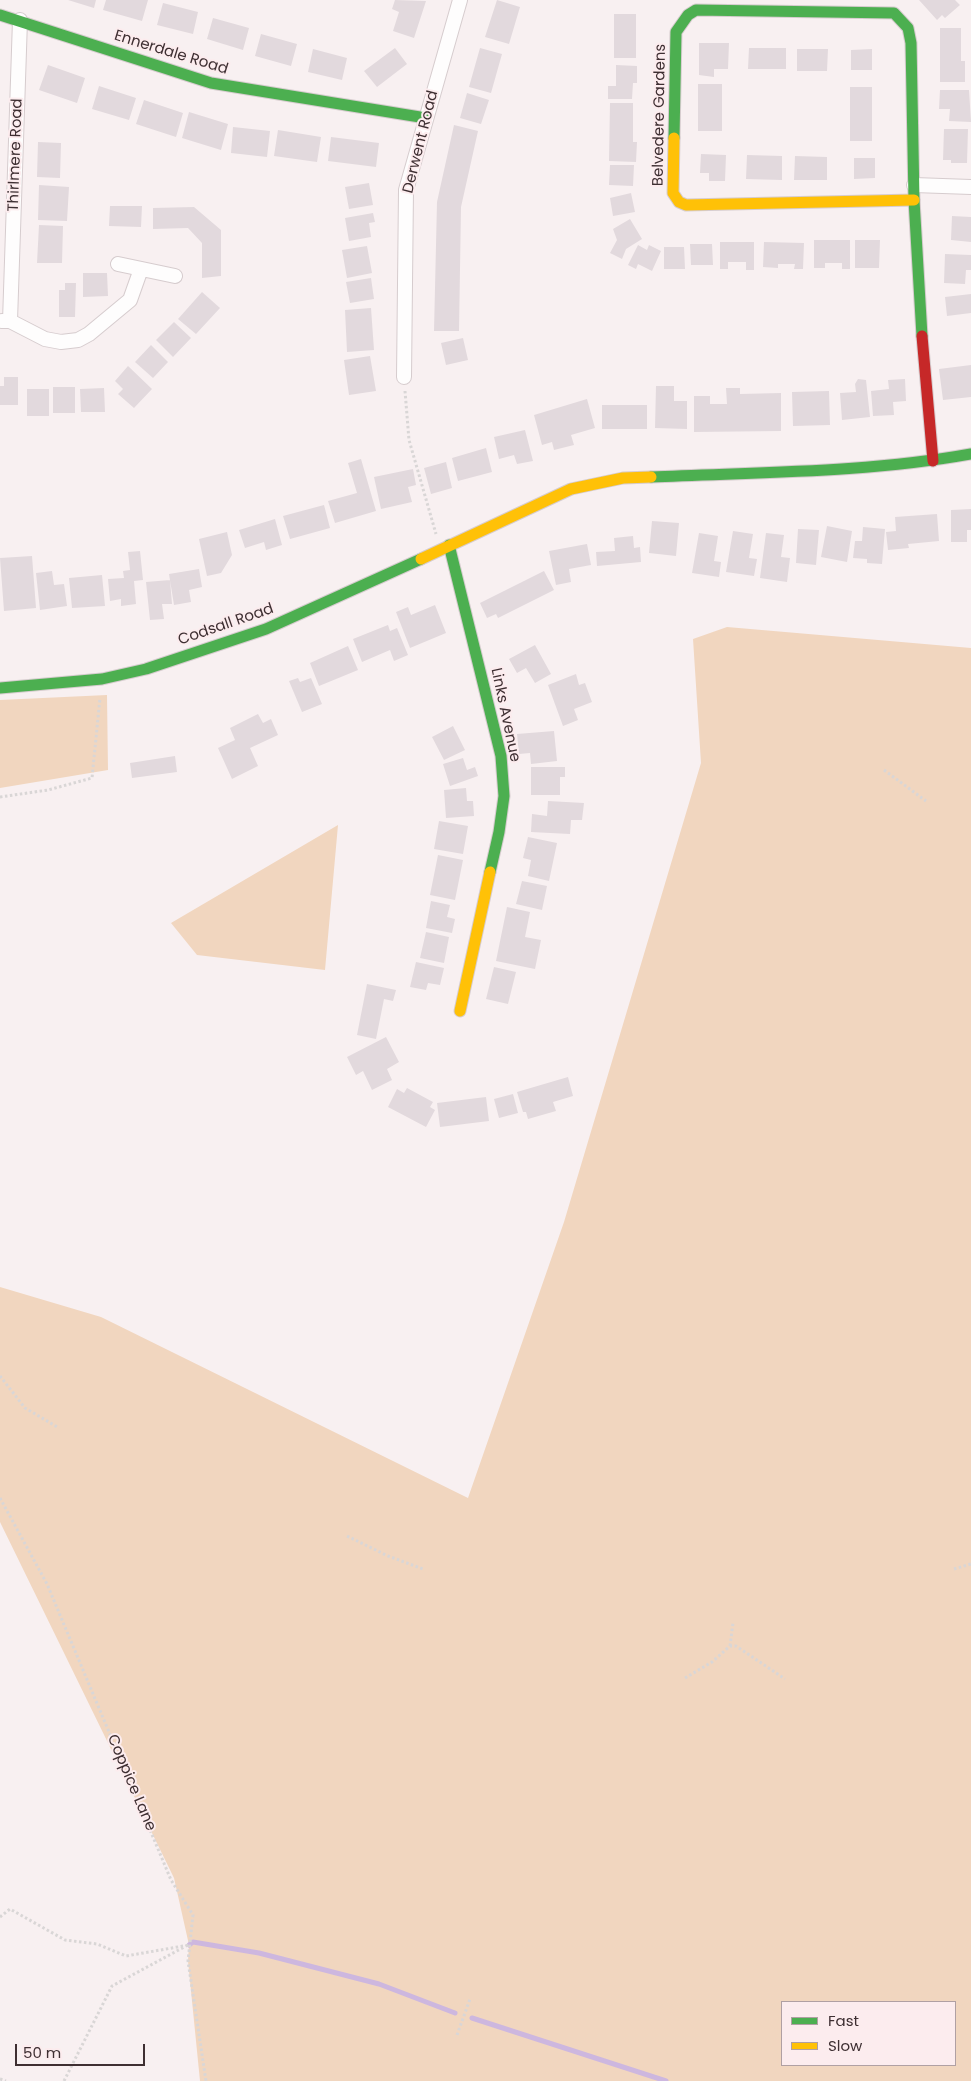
<!DOCTYPE html>
<html>
<head>
<meta charset="utf-8">
<style>
  body { margin:0 }
  #map { position:relative; width:971px; height:2081px; overflow:hidden; background:#f8f0f1; font-family:Poppins,sans-serif }
  canvas { display:block }
  .legend { position:absolute; left:781px; top:2001px; width:175px; height:65px; box-sizing:border-box; background:#fcecee; border:1px solid #b0a0a3; margin:0; padding:6px 9px; list-style:none; font-size:15px; color:#3e2f32 }
  .legend li { display:flex; align-items:center; gap:10px; height:25px }
  .legend b { width:25px; border:1px solid #b0a0a3 }
  .scale { position:absolute; left:15px; top:2044px; width:130px; height:22px; box-sizing:border-box; border:2px solid #3e2f32; border-top:0; padding-left:6px; font-size:15px; line-height:18px; white-space:nowrap; color:#3e2f32; -webkit-text-stroke:4px #fcecee; paint-order:stroke }
</style>
</head>
<body>
<div id="map">
<canvas width="971" height="2081"></canvas>
<ul class="legend">
<li><b style="height:6px;background:#4caf50"></b>Fast</li>
<li><b style="height:6px;background:#ffc107"></b>Slow</li>
</ul>
<div class="scale">50 m</div>
</div>
<script>
const c = document.querySelector('canvas').getContext('2d');
c.lineJoin = 'round';
function paint(path, color) { c.fillStyle = color; c.fill(path, 'evenodd'); }
function strokePath(path, color, width, dash) { c.strokeStyle = color; c.lineWidth = width; c.lineCap = dash ? 'butt' : 'round'; c.setLineDash(dash || []); c.stroke(path); }
function drawText(font, color, halo, rows, align = 'center') {
  c.font = font + ' Poppins,sans-serif'; c.lineWidth = 4; c.setLineDash([]); c.textBaseline = 'middle'; c.strokeStyle = halo; c.fillStyle = color; for (const [text, x, y, turn = 0] of rows) {
    c.save(); c.translate(x, y); c.rotate((+turn || 0) * Math.PI / 180); c.textAlign = isNaN(turn) ? turn : align; if (halo) c.strokeText(text, 0, 0); c.fillText(text, 0, 0); c.restore();
  }
}
const green = new Path2D(`
  M727,627L971,648V2081H200L188,1961L189,1945L174,1878L0,1522V1287L101,1317L468,1498L564,1222L701,763L693,639ZM782,2002H955V2065H782Z
  M107,695L108,770L0,788V700Z
  M338,825L325,970L197,955L171,923Z`);
const stream = new Path2D(`
  M189,1945L193,1942L259,1953L379,1984L455,2013
  M472,2018L666,2081`);
const building = new Path2D(`
  M68,0H96L94,8Z
  M106,0H148L142,21L103,10Z
  M395,0L426,1L414,38L393,31L399,12L392,9Z
  M497,0L520,7L509,44L485,37Z
  M919,0H955L960,5L945,18L942,15L937,20Z
  M163,3L198,12L193,34L157,25Z
  M614,14H636V58H614Z
  M213,18L249,28L243,50L207,39Z
  M940,28H961V61H965V82H940Z
  M261,34L297,44L291,66L255,56Z
  M699,43H729L728,69H714V77L699,75Z
  M395,48L407,64L377,87L364,71Z
  M480,48L502,54L491,93L469,87Z
  M749,48H786V69H748Z
  M313,49L347,58L342,80L308,72Z
  M797,49H828L827,71H797Z
  M872,49V70H851V50Z
  M48,65L85,78L77,103L39,90Z
  M616,65L637,66V83H633L632,99H608V86H616Z
  M698,84H722V131H698Z
  M99,86L136,98L129,120L92,109Z
  M850,87H872V141H850Z
  M940,90H969L971,122L949,121L950,109H939Z
  M467,93L489,100L481,124L460,118Z
  M144,100L183,113L176,137L136,124Z
  M610,103H633V142H637L636,162L609,161Z
  M189,112L228,124L221,150L182,138Z
  M454,125L478,131L461,207L459,331H434L437,202Z
  M233,127L270,131L267,157L231,153Z
  M944,129H968L967,163H951V160H943Z
  M278,130L321,137L317,162L274,156Z
  M331,137L379,143L376,167L328,161Z
  M38,142L61,143L60,178L37,177Z
  M701,154L726,155L725,181H709V173H700Z
  M747,155L782,156V180L746,179Z
  M795,156L827,157V180H794Z
  M854,158H875V178L854,179Z
  M610,165H634L633,186L609,185Z
  M369,183L373,205L349,209L345,187Z
  M39,185L69,187L67,221L38,220Z
  M631,193L635,212L613,216L610,198Z
  M110,206H142L141,227L109,226Z
  M194,207L221,230V276L202,278V243L188,228L153,229V208Z
  M373,213L375,222L369,223L371,237L349,241L345,218Z
  M952,216L971,217V242L951,240Z
  M630,219L642,239L626,249L622,259L610,253L617,240L613,229Z
  M39,225L63,226L62,263H37Z
  M814,240H850V269H842V263H825V268H814Z
  M855,240H880L879,268H855Z
  M720,242H754V270H746V262H728V269H720Z
  M764,242L804,243L803,269H794L795,264H778V268L763,267Z
  M690,244H712L713,265H691Z
  M638,245L647,250L649,245L661,251L652,271L638,264L636,269L628,265Z
  M367,246L372,273L347,278L342,250Z
  M664,247H684L685,269H664Z
  M945,254L971,255V270H966L965,284L944,283Z
  M83,273H107L108,296L83,297Z
  M371,278L374,299L350,303L346,282Z
  M65,283H76L75,317H59V290H65Z
  M202,292L220,308L196,334L178,319Z
  M971,294V313L947,316L945,297Z
  M371,308L374,350L347,352L345,310Z
  M174,322L191,338L173,357L156,340Z
  M463,338L468,360L446,365L441,343Z
  M151,345L168,362L153,378L135,362Z
  M370,356L376,391L349,395L344,360Z
  M971,365V397L943,400L939,369Z
  M128,366L152,389L134,408L118,394L123,389L115,381Z
  M4,377H18V405H0V386H4Z
  M858,379L866,380L870,417L842,420L840,393L856,392L855,384Z
  M905,379L906,401L893,402L894,415L873,416L871,391L889,389L888,380Z
  M656,386H674V401H687V429L655,428Z
  M53,387H75V413H53Z
  M104,388L105,412H81L80,389Z
  M726,388H740V394L781,393V431L694,432V396H710V404H727Z
  M27,389H49V416H27Z
  M829,391L830,425L793,426L792,392Z
  M587,399L595,428L571,435L574,445L554,450L552,442L542,445L534,415Z
  M602,405H647V429H602Z
  M525,430L533,461L517,464L514,455L499,459L494,437Z
  M486,448L492,472L458,481L452,458Z
  M361,459L376,511L335,523L328,501L357,493L348,463Z
  M446,462L452,488L431,494L424,468Z
  M413,469L416,485L408,487L412,502L381,509L374,477Z
  M324,505L330,528L290,539L283,516Z
  M971,509V530H967V542H951V510Z
  M937,514L939,541L908,544L909,548L888,550L886,532L896,531L895,517Z
  M275,519L282,545L266,550L264,542L245,548L239,530Z
  M652,521L679,523L676,556L649,553Z
  M827,526L852,531L847,562L821,557Z
  M863,527L885,529L882,564L867,563V559L853,558L855,541H862Z
  M798,529L819,530L816,565L796,563Z
  M733,531L753,534L749,558L757,559L754,576L726,572Z
  M227,532L232,555L221,573L207,576L199,539Z
  M699,533L718,536L714,561L721,562L719,577L692,573Z
  M766,533L784,535L781,557L790,558L787,582L760,578Z
  M633,536L634,548L640,547L641,562L597,566L596,552L615,551L614,538Z
  M587,544L591,565L569,569L571,582L556,585L549,551Z
  M140,551L143,580L134,581L136,604L121,606V599L110,601L108,579L124,578L123,571L130,570L128,552Z
  M32,556L36,608L4,611L0,558Z
  M199,569L202,587L189,590L191,602L174,605L169,574Z
  M52,571L54,585L64,584L67,606L40,610L36,573Z
  M544,571L554,590L498,618L496,614L487,618L480,603Z
  M102,575L105,606L72,608L69,578Z
  M170,580L172,604H162L164,619L150,620L146,582Z
  M435,605L446,633L410,648L396,612L408,607L411,615Z
  M388,625L390,631L397,628L408,655L394,661L390,650L362,662L353,639Z
  M535,645L551,674L535,683L526,668L517,673L509,659Z
  M348,646L358,670L319,686L310,663Z
  M576,674L579,685L585,683L592,702L574,709L578,720L563,726L548,685Z
  M298,678L300,682L311,678L322,704L302,712L289,681Z
  M258,714L263,723L271,719L278,735L250,748L258,766L232,779L218,748L235,740L230,728Z
  M453,726L465,750L444,760L432,737Z
  M554,731L557,761L531,764L530,753L519,754L517,734Z
  M175,756L177,772L132,778L130,763Z
  M463,758L467,770L475,767L478,776L450,786L443,764Z
  M531,767H565V777H560V795H531Z
  M466,788L467,801H473L474,816L446,818L444,790Z
  M548,801L584,803L582,820H571L570,834L531,832L532,814L547,816Z
  M439,821L468,826L463,854L434,849Z
  M528,837L557,843L549,881L528,876L531,860L523,858Z
  M438,855L463,860L455,900L430,895Z
  M522,881L547,886L542,910L516,904Z
  M431,901L450,905L447,917L455,919L452,933L426,928Z
  M507,907L530,912L525,937L541,940L535,969L496,961Z
  M426,932L449,937L444,963L420,958Z
  M416,962L444,968L440,985L428,983L426,990L410,987Z
  M494,967L516,972L508,1004L486,999Z
  M367,984L396,990L393,1001L384,999L376,1039L357,1035Z
  M386,1037L399,1062L387,1069L392,1080L372,1090L363,1071L356,1075L347,1057Z
  M568,1077L573,1096L553,1102L556,1111L528,1119L526,1112H523L517,1092Z
  M407,1088L433,1102L430,1107L435,1110L426,1127L388,1107L397,1089L404,1093Z
  M513,1094L518,1113L499,1118L494,1099Z
  M486,1097L489,1121L440,1127L437,1103Z`);
const path = new Path2D(`
  M405,391L409,440L436,534
  M884,770L926,801
  M0,797L48,790L92,778L100,698
  M0,1376L25,1408L59,1428
  M0,1498L47,1584L171,1880L193,1915L188,1961L206,2081
  M347,1536L388,1556L423,1569
  M954,1569L971,1564
  M730,1646L733,1623
  M685,1678L712,1662L730,1646H736L785,1679
  M0,1917L10,1909L65,1940L97,1944L126,1956L189,1945
  M457,2035L470,1999
  M0,2079L6,2081
  M64,2081L112,1986L186,1946`);
const street = new Path2D(`
  M914,185L971,187
  M118,264L175,276
  M2,321H10L45,339L61,342L78,340L89,334L130,300L141,269
  M10,321L20,20
  M404,377L406,190L460,0`);
const fast = new Path2D(`
  M0,15L211,83L426,118
  M674,138L676,32L688,15L696,10L894,13L908,28L911,43L914,200L922,336
  M651,477C758,472 866,473 971,454
  M449,545L501,756L504,796L499,832L490,872
  M0,688L102,679L146,669L266,629L421,559`);
const slow = new Path2D(`
  M674,138L673,193L679,202L686,205L914,200
  M421,559L571,489L623,478L651,477
  M460,1011L490,872`);
const jam = new Path2D(`
  M922,336L933,461`);
const streetNames = [
  ["Ennerdale Road",171,53,17],
  ["Belvedere Gardens",660,115,-89],
  ["Derwent Road",421,142,-76],
  ["Thirlmere Road",16,155,-88],
  ["Codsall Road",226,625,-19],
  ["Links Avenue",505,715,78],
  ["Coppice Lane",131,1783,67]
];
paint(green, '#f1d6bf');
strokePath(stream, '#cdb7df', 5);
paint(building, '#e2d9dd');
strokePath(street, '#d6ccce', 16);
strokePath(fast, '#d6ccce', 13);
strokePath(slow, '#d6ccce', 13);
strokePath(jam, '#d6ccce', 13);
strokePath(path, '#d9d6d6', 3, [2.5, 2.5]);
strokePath(street, '#fefdfd', 14);
strokePath(fast, '#4caf50', 11);
strokePath(slow, '#ffc107', 11);
strokePath(jam, '#c62828', 11);
drawText('15px', '#3e2f32', '#fcecee', streetNames);
</script>
</body>
</html>
